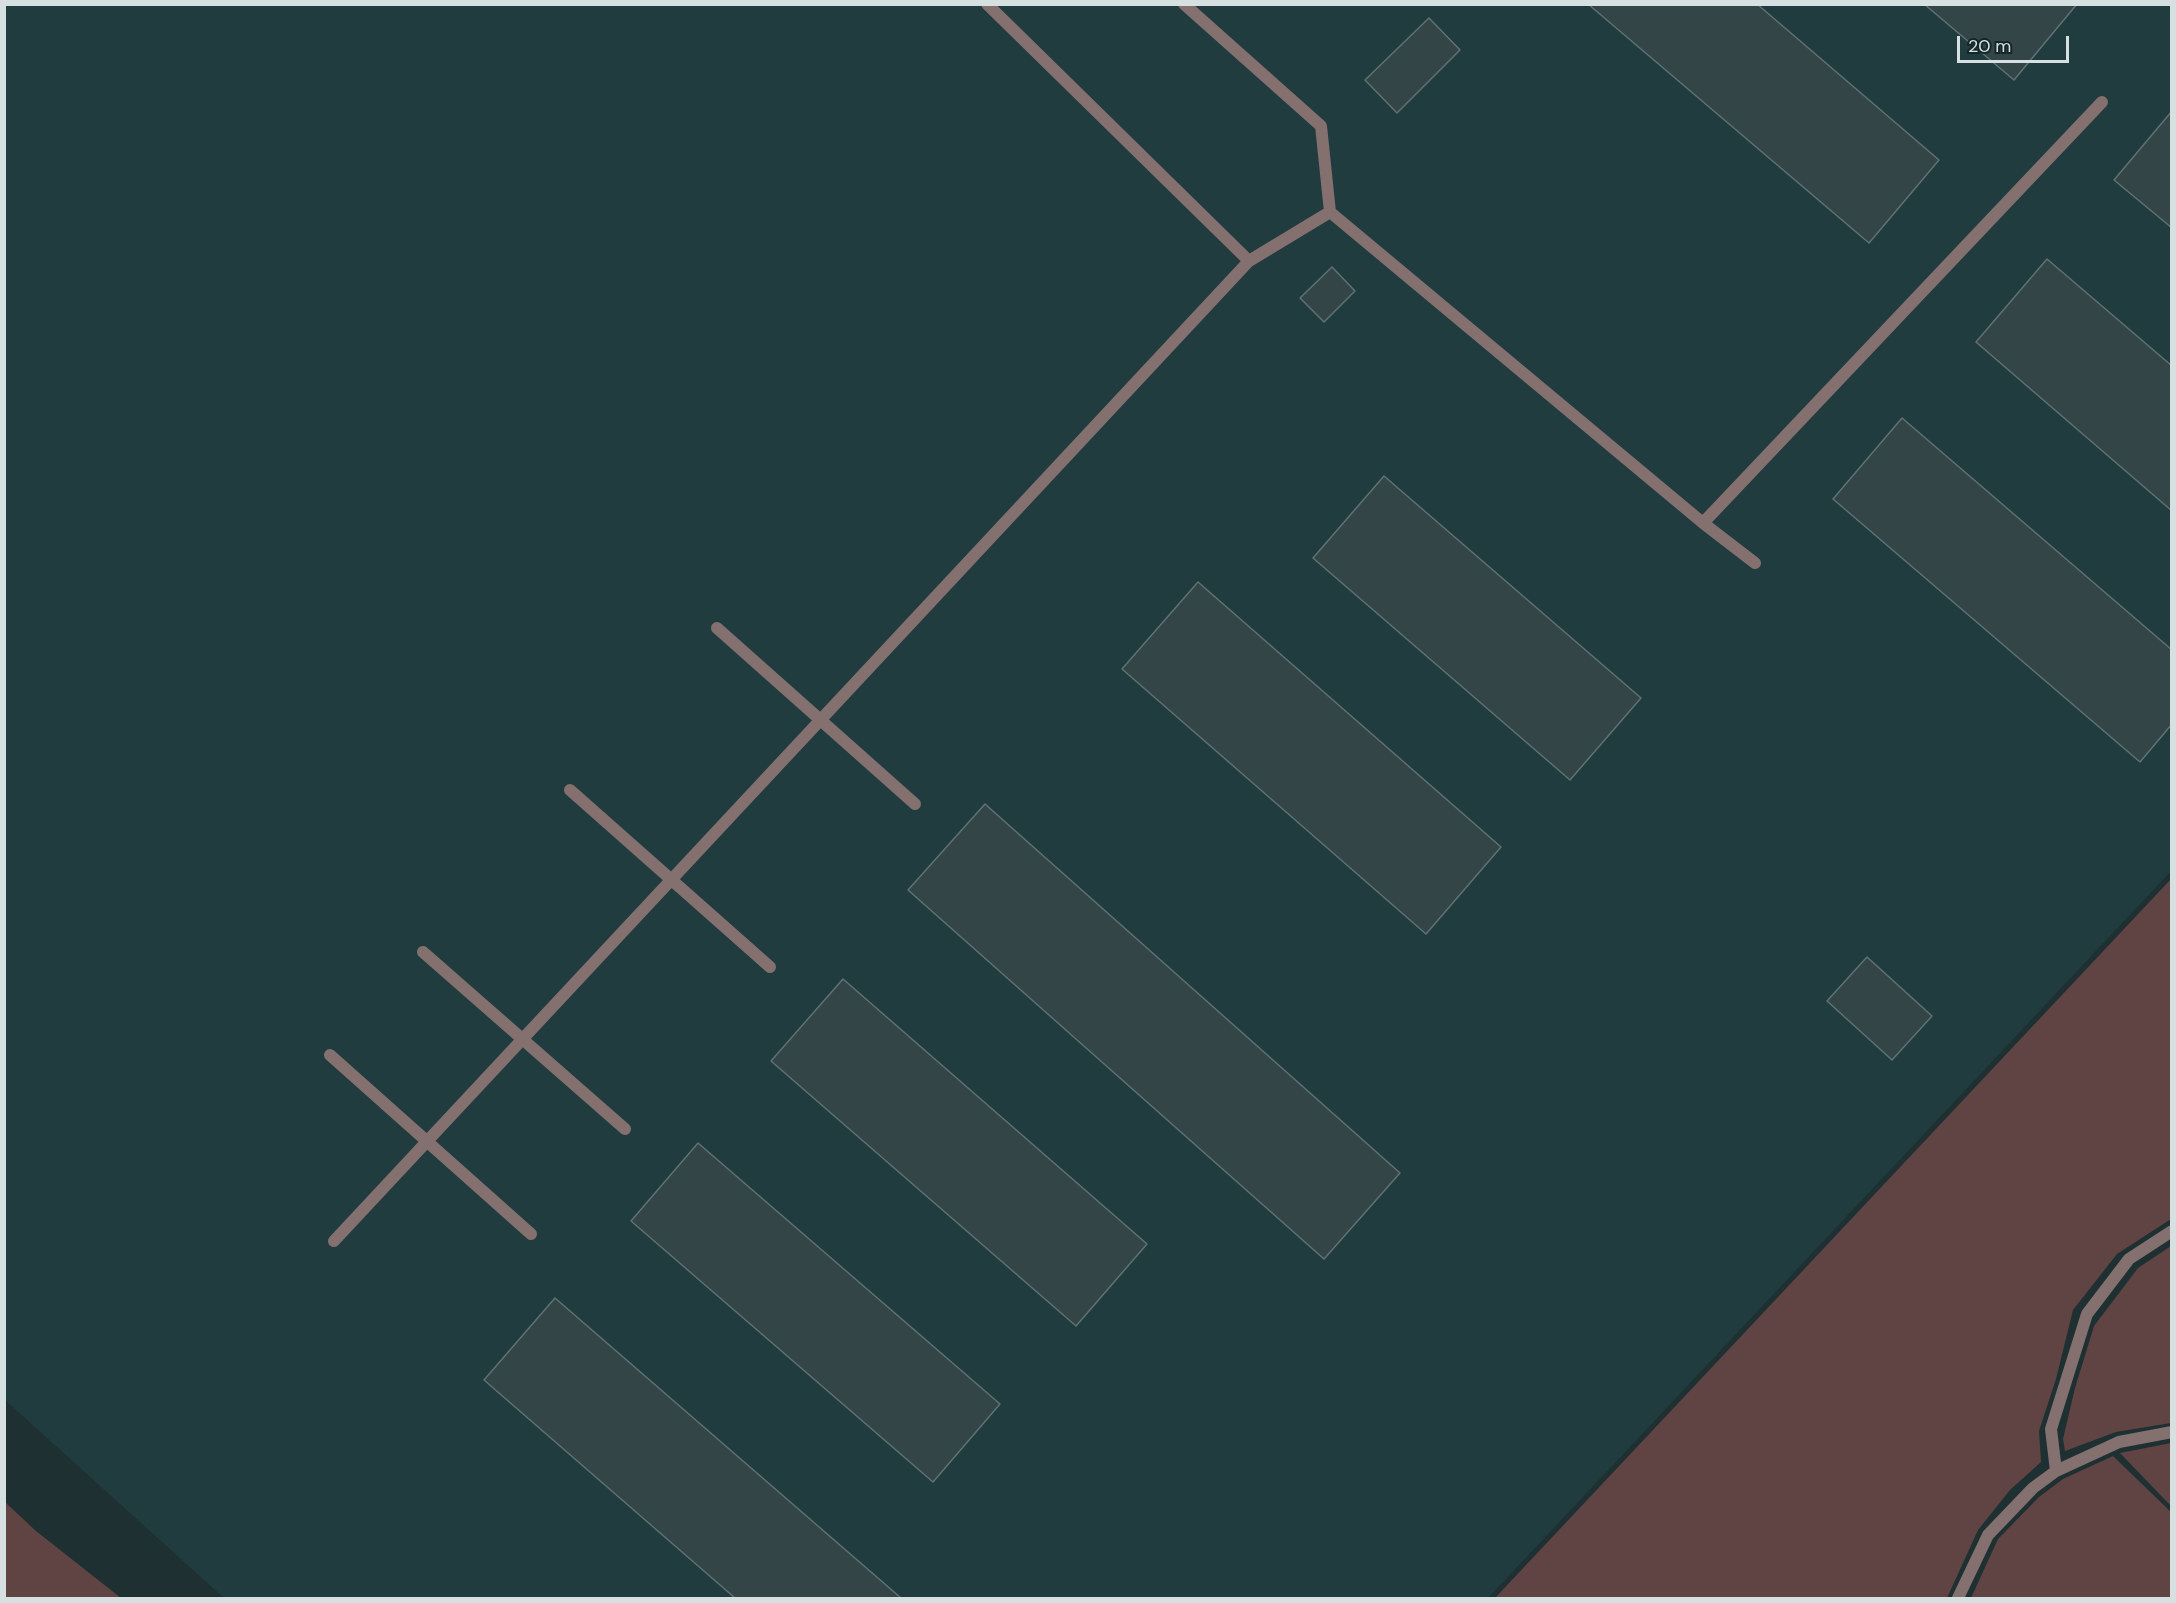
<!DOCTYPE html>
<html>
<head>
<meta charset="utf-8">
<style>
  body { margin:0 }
  #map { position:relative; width:2176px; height:1603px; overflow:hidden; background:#1e3032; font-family:"DM Sans",sans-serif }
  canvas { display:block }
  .frame { position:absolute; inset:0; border:6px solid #d6e0e1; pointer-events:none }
  .scale { position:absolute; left:1957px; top:36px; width:112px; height:27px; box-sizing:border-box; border:3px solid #d6e0e1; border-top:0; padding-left:8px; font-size:18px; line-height:21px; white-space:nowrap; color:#d6e0e1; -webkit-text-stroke:4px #142628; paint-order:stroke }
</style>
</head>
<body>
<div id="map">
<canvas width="2176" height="1603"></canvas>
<div class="frame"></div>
<div class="scale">20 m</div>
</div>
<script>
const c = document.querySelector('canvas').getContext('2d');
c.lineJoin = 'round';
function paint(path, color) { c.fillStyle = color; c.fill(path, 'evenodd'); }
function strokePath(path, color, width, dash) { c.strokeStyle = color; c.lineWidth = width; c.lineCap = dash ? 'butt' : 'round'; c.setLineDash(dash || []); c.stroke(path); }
const built = new Path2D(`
  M5,5H2171V871L1488,1598H224L5,1400Z`);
const green = new Path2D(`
  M2171,879V1219L2117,1254L2073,1310L2056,1379L2039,1431L2041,1462L2010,1490L1978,1530L1947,1598H1495Z
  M2171,1246V1423L2116,1432L2065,1451L2063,1439L2075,1388L2094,1326L2138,1268Z
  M2171,1443H2172L2171,1506L2120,1453Z
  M2113,1456L2171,1512V1598H1971L1998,1539L2039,1497L2063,1479Z
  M5,1502L36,1531L121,1598H5Z`);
const building = new Path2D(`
  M1588,4H1757L1939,160L1869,243Z
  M1924,4H2077L2014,80Z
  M1429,18L1460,50L1397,113L1365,80Z
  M2172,111V228L2114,180Z
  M2047,259L2172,366V511L1976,342Z
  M1332,267L1355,291L1324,322L1300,298Z
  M1902,418L2172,650V724L2140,762L1833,499Z
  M1384,476L1641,698L1570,780L1313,558Z
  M1198,582L1501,847L1426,934L1122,669Z
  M985,804L1400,1173L1324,1259L908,890Z
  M1867,957L1932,1016L1892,1060L1827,1001Z
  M843,979L1147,1244L1076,1326L771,1061Z
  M698,1143L1000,1404L933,1482L631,1221Z
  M555,1298L901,1598H735L484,1380Z`);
const lane = new Path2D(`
  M987,4L1249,261
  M1184,4L1321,126L1330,212
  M1703,523L2102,102
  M717,628L915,804
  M570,790L770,967
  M423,952L625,1129
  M330,1055L531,1234
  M334,1241L1249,261L1330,212L1703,523L1755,563
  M2056,1471L2051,1429L2087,1314L2129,1259L2172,1231
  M1958,1598L1988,1535L2033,1488L2056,1471L2119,1442L2172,1432`);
paint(built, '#213c3e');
paint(green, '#5f4443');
paint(building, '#334547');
strokePath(building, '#5e7273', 1.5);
strokePath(lane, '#83706f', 12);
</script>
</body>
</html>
